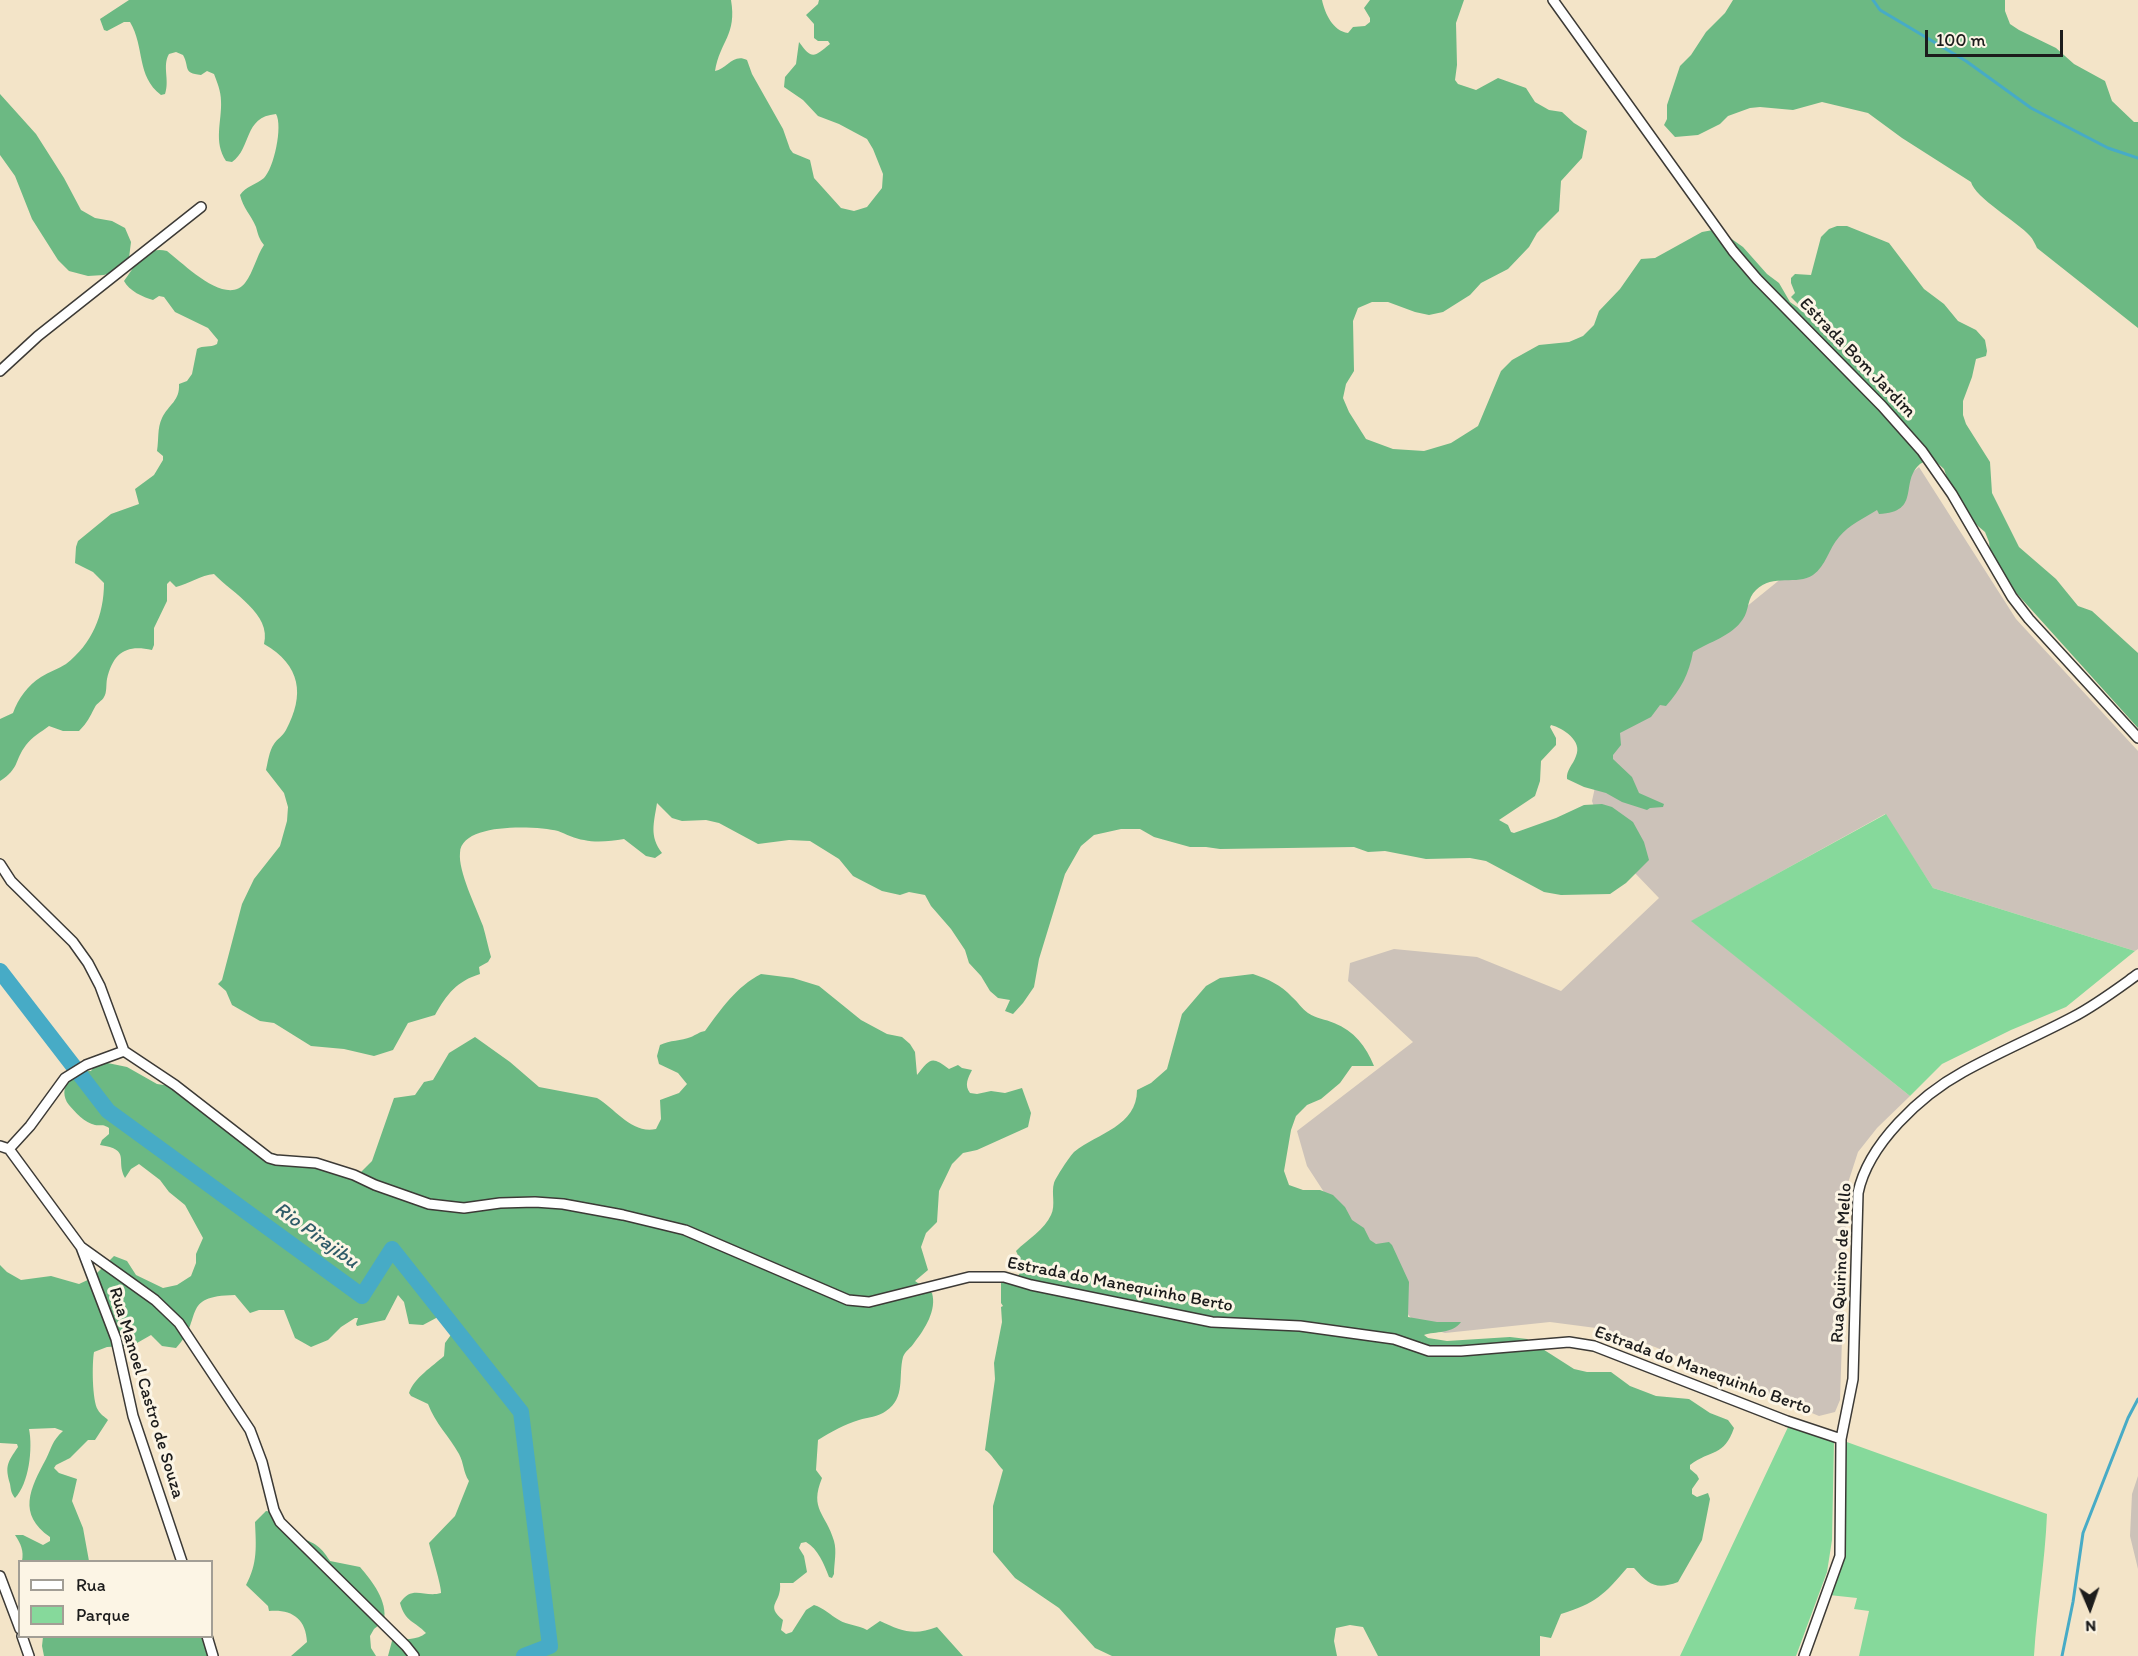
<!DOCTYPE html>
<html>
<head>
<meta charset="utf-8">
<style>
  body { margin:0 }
  #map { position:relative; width:2138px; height:1656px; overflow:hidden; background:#f3e4c8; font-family:Itim,sans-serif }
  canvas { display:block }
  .legend { position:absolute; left:18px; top:1560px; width:195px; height:78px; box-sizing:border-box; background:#fcf5e5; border:2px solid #a29e95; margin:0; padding:8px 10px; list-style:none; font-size:18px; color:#1c1c1c }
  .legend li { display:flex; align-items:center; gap:12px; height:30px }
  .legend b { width:30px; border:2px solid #a29e95 }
  .north { position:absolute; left:2060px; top:1578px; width:60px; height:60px; -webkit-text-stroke:4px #fcf5e5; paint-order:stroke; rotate:178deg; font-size:16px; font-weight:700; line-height:24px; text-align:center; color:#1c1c1c }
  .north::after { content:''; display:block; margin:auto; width:21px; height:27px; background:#1c1c1c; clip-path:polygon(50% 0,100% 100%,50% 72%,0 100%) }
  .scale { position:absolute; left:1925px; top:30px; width:138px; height:27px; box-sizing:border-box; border:3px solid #1c1c1c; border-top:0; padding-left:8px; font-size:18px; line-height:21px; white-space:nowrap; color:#1c1c1c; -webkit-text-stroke:4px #fcf5e5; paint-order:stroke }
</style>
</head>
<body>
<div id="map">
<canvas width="2138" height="1656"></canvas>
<ul class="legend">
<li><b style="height:8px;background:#fff"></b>Rua</li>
<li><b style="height:16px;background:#86d99b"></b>Parque</li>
</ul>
<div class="north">N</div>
<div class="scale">100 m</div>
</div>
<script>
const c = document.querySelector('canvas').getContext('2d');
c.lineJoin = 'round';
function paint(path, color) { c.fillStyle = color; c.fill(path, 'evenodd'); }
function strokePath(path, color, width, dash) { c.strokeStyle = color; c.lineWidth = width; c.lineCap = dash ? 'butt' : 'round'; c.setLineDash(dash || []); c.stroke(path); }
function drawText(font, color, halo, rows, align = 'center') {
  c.font = font + ' Itim,sans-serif'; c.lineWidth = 6; c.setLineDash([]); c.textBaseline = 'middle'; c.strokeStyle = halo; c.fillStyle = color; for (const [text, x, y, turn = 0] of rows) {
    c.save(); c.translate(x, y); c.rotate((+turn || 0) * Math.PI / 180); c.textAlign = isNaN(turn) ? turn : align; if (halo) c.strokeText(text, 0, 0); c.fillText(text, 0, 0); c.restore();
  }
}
const industrial = new Path2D(`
  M1919,467L2016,619L2138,751V949L2135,951L1933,888L1885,814L1692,921L1910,1096L1877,1128L1858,1152L1847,1186L1840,1400L1835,1412L1819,1416L1655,1347L1596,1328L1550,1322L1445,1333L1416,1324L1344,1237L1335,1209L1307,1166L1297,1131L1413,1042L1348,981L1350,963L1394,949L1477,957L1561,991L1659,898L1606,843L1592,801L1604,746L1672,667Z
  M2138,1476V1569L2130,1536L2132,1494Z`);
const green = new Path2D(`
  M1886,814L1933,888L2135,951L2066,1007L2011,1030L1942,1064L1910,1096L1691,921Z
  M1789,1425L1834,1441L1832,1540L1827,1572L1796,1656H1680Z
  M1844,1441L2047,1514C2045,1562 2037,1608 2034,1656H1859L1869,1611L1854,1609L1857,1598L1829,1595L1842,1564L1844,1550Z`);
const forest = new Path2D(`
  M129,0H731C737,35 720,41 715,71C727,69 733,53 747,60L752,74L783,129L790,149L793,153L810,160L814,178L841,208L854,211L867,207L882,188L883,174L873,149L867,139L839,124L818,116L803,100L784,87L785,77L796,64L799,42C812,60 814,57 830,44L828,41H818L814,38V24L806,15L818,4L819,0H1322C1325,14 1333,31 1348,33L1353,27L1365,26L1370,22V18L1364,8L1370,0H1464L1456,23L1457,65L1455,80L1458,84L1476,90L1498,78L1526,88L1535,102L1549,110L1562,112L1574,123L1587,131L1582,158L1561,181L1559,211L1537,233L1529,247L1508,269L1481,283L1470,295L1443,312L1429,315L1415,312L1388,302H1372L1358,308L1353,321L1354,371L1346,384L1343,398L1349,412L1366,439L1393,449L1424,451L1451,443L1478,426L1501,371L1512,360L1539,345L1569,342L1583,336L1594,325L1599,311L1620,289L1641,259L1655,258L1702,232L1713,230L1726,235L1743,247L1767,274L1779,283L1790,302L1800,309V306L1791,297L1795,293L1791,283V278L1795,274L1811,275L1821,237L1829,229L1837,226H1847L1889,243L1924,289L1944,304L1958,321L1976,330L1985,340L1987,351L1986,356L1976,359L1972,377L1963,401V415L1966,424L1990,462L1992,493L2019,547L2056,579L2078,606L2092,611L2138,653V728L1992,566L1989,542L1985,532L1972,521L1953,496L1944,469L1933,459C1929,460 1923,462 1920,464C1899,482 1922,512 1879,514L1877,510C1864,518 1849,525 1839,537C1829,548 1826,566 1813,575C1797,586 1773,573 1756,590C1747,598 1749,611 1743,619C1732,636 1709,642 1693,652C1689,674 1681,689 1666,706L1660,705L1651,717L1620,733L1621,745L1613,755V759L1632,777L1639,793L1664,804L1663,807L1650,808L1647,810L1622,802L1606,793L1584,787L1567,779C1566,770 1573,765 1576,756C1583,741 1563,728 1551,725L1550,727L1556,738V745L1541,761L1540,781L1535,796L1499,820L1508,825L1511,832L1514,833L1556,818L1584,805L1602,804L1612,807L1633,822L1644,842L1649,860L1626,883L1610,894L1561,895L1544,892L1486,861L1470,858L1426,859L1385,851L1368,852L1354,847L1220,849L1206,847H1190L1154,837L1140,829H1121L1094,835L1081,846L1065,874L1039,959L1034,987L1023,1003L1013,1014L1005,1011L1010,1000L998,998L990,991L981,976L969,963L965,950L951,929L931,906L925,895L909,892L900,895L882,891L853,876L839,859L810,841L789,840L758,844L719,823L706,820L682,821L672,818L657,803C654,823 649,836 662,853L655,858L646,856L624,839C611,841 597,843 584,840C575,839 566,834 558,831C537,826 461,822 460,853C458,871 476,907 483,926C486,936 488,947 491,957L488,962L479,967L480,974C457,981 447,994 435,1015L408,1023L393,1050L374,1056L344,1049L311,1046L274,1023L260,1021L232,1005L226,991L218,984L222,980L242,904L254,879L280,846L287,821L288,807L284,793L266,770C268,762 269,751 274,744C277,739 283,736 286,730C305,695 301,665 264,644C272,614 232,593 214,574C201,575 189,584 176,587L170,581L167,584V601L154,628V645L152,650C126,644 113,653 107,679C106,684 107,693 104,697C102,701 97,703 95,707C89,718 88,722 79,731H63L49,726C41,732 32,737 26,745C14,761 20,768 0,781V719L13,713C18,699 28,685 41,677C49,672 58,669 66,664C92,644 104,615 104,583L93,572L75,563L76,547L78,541L111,514L139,504L135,489L154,475L163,460V456L157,451C159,439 157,429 162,418C169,404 180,401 179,384L187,381L192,374L197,349C203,345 210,348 217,344L218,340L208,328L175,312L164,297L159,296L153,300C143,297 129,291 124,281C135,266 145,245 167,251C184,264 226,307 245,283C254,271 256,257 264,245C259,239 258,234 256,227C251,215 243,208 240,195C246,186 256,185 264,178C274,168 283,126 276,114C243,117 252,148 232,162L226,161C213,142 222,121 221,101C221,91 217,82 214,74L207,71L201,75C182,73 190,67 183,55L176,52L169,54C162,66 170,80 165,94L161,95C136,76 145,47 130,22H124L107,31L104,30L100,19Z
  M1733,0H2005V11L2010,24L2019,30L2056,48L2074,64L2105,81L2112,101L2134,122H2138V328L2037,248C2035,244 2033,239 2030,236C2018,222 1975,198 1971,182L1902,138L1868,113L1822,102L1793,110L1760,107L1750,108L1728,116L1720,124L1698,135L1675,137L1664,125L1667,119V105L1680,66L1691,55L1706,32L1725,13Z
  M0,94L36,134L64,178L81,210L95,218L112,221L125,228L131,242L129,258L118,270L104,275L88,276L69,271L58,260L32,219L15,176L0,155Z
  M761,974L793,978L819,986L861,1020L887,1034L902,1037L910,1044L915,1052L917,1075C930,1059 931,1055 949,1069L958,1065L962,1068L972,1070C968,1078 964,1085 970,1093L977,1094L991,1091L1005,1093L1022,1088L1031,1113L1028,1127L977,1150L963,1153L952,1164L939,1191L937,1222L926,1233L921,1247L928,1270L915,1281L932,1293C937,1310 925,1329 914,1343C911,1348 905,1351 903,1357C898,1376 906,1398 886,1411C878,1417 868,1417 859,1420C845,1424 831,1432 818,1440L816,1470L822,1478C809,1510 826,1513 834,1541C837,1551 834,1564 834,1574L832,1578L829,1577C824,1564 818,1549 806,1542L801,1543L799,1548L804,1556L807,1572L793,1583H780C782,1604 764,1604 783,1620L781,1630L786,1634L792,1632L806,1610L814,1605C824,1608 830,1615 839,1620C847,1625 858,1625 867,1630L880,1621C901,1631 914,1636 937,1627L963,1656H388L392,1641C403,1638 417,1641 426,1633C415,1621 405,1622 400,1603C412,1584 424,1598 441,1593C442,1588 431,1552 429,1543L455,1516L469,1481C463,1472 464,1463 459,1454C449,1436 435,1423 428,1404L411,1396L409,1393C414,1378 433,1366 444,1356L445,1343L453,1332L452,1328L438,1317L423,1325L409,1324L404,1302L398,1295L385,1320L357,1326L356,1324L358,1318H355L341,1327L328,1340L311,1347L295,1338L284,1310H259L250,1313L235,1295C179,1296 205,1318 176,1348L162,1346L151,1335L137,1343L123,1346L107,1347L94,1352C92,1363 92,1401 98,1410C100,1414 105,1417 108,1420L95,1440H88L70,1458L56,1465L54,1468L59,1473L77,1479L72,1501L83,1528L89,1561H22C24,1551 21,1544 15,1535H23L43,1545L50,1541V1537C17,1514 30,1489 46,1459C52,1447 52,1441 63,1431L55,1428L29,1429C33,1448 29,1484 15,1498C11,1493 11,1490 10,1484C5,1466 7,1463 18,1447L17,1444L0,1443V1265L7,1272L21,1280L51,1276L79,1284L92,1278L114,1256L127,1261L136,1275L163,1288L177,1285L191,1276L196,1263V1254L203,1238L185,1205L169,1192L160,1180L139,1164L131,1169L125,1178C115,1160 132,1150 100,1145L102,1140L109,1134V1128C103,1124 101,1126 95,1125C85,1123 75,1112 69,1105C56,1088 73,1070 91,1071L98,1061L127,1067L157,1084L177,1087L261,1149L289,1159L347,1175L361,1172L372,1161L394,1098L415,1095L424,1082L433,1080L449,1053L475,1037L510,1062L539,1087L597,1098C616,1109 631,1134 656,1129L661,1119L660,1100L679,1093L687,1084L678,1073L659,1064L657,1056L660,1045C670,1040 681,1041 691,1037C696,1035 699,1032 705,1031C722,1008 736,987 761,974Z
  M1253,974C1268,979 1281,985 1292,997C1298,1002 1302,1009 1308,1013C1317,1019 1325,1019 1334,1023C1354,1031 1366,1046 1374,1066H1352L1340,1083L1321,1099L1307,1105L1296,1116L1291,1130L1284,1171L1289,1185L1303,1190H1320L1333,1195L1345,1207L1352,1220L1364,1228L1370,1240L1376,1244L1389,1242L1392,1245L1409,1282L1408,1317L1437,1322H1461C1453,1334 1435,1331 1424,1335L1428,1338L1447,1341L1510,1337L1527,1339L1574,1369L1587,1372H1611L1630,1386L1656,1396L1689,1399L1710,1413L1728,1420L1734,1428C1724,1457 1711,1449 1690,1465V1469L1697,1475L1699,1479L1692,1489V1494L1697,1497L1708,1493L1710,1499L1702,1540L1678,1582C1656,1590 1649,1585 1634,1568H1627C1604,1595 1596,1603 1561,1614L1551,1638L1540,1636V1656H1378L1363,1627L1350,1625L1336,1628L1334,1641L1337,1656H1112L1095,1648L1059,1608L1015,1578L993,1552V1506L1003,1470C997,1464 991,1453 985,1450L995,1379L994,1363L1002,1322L1001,1307L1003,1306L1001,1303V1281L1015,1279L1021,1272L1022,1264L1016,1251C1027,1240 1045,1229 1051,1215C1056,1205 1051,1193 1054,1183C1056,1177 1070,1156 1074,1152C1098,1133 1137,1126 1137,1090L1151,1083L1167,1069L1182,1014L1206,986L1220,978Z
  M266,1511L280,1513L294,1537C313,1541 320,1545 330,1561L360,1567C372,1581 388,1601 384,1621L374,1629L370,1636L371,1648L376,1656H291L307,1642C306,1618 291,1609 269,1611L268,1606L246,1585C258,1563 256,1546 255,1522Z
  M43,1637H204L212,1656H44L42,1646Z`);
const stream = new Path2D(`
  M1873,0L1880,10L1966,61L2031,108L2108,148L2138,158
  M2062,1656L2073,1602L2083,1533L2128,1418L2138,1399`);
const river = new Path2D(`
  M0,971L108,1111L362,1296L392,1249L521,1412L550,1646L524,1656`);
const minor = new Path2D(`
  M1553,0L1733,251L1757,279L1882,406L1922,451L1952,494L2012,597L2029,619L2138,738
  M0,371L38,336L201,207
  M0,864L11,881L73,942L88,963L100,986L124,1051L175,1085L269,1158L276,1160L316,1163L354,1175L375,1185L429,1204L464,1208L500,1203L535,1202L563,1204L623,1215L685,1230L848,1300L869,1302L969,1277H1004L1031,1285L1212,1322L1300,1326L1394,1339L1429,1351H1461L1569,1342L1594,1346L1787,1421L1841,1439
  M0,1146L9,1149L30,1126L65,1078L86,1065L124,1051
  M9,1149L81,1247L116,1339L133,1416L182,1562
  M81,1247L155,1300L179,1323L250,1430L262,1462L274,1510L280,1522L406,1646L414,1656
  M0,1576L20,1629
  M22,1636L29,1656
  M207,1636L213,1656
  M1804,1656L1840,1556L1841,1439L1853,1379L1858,1193C1868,1144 1921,1095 1963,1072C1999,1052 2037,1036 2073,1017C2096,1005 2117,989 2138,974`);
const streetNames = [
  ["Estrada Bom Jardim",1857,358,46],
  ["Rua Quirino de Mello",1842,1263,-87],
  ["Estrada do Manequinho Berto",1120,1285,11],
  ["Estrada do Manequinho Berto",1703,1371,20],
  ["Rua Manoel Castro de Souza",146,1393,73]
];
const waterNames = [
  ["Rio Pirajibu",316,1236,36]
];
paint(industrial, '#ccc2b9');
paint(green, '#86d99b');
paint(forest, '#6cb983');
strokePath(stream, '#47abc6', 3);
strokePath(river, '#47abc6', 16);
strokePath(minor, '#3c3a36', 12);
strokePath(minor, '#fff', 9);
drawText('18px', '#1c1c1c', '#fcf5e5', streetNames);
drawText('italic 20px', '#2f5c68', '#fcf5e5', waterNames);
</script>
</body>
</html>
